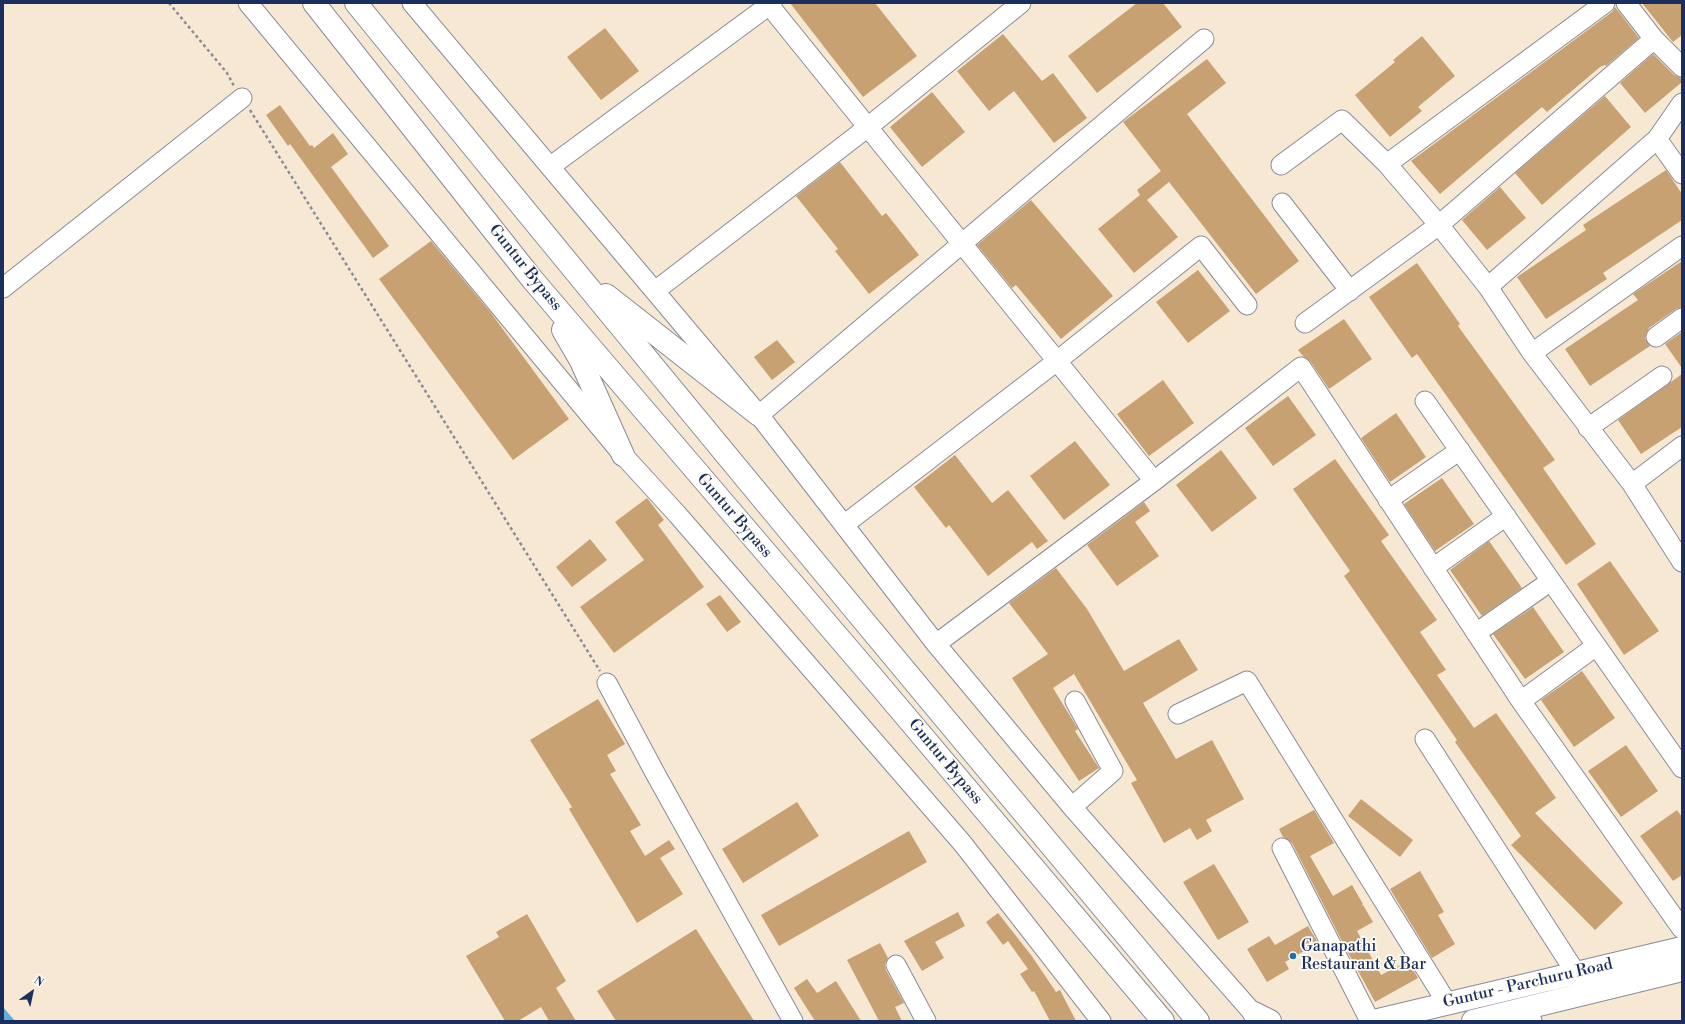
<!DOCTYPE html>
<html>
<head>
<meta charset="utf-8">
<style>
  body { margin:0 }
  #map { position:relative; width:1685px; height:1024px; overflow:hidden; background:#f6e8d2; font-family:"Libre Bodoni",serif }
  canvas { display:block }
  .frame { position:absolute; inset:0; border:4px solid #1b2f5e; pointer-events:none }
  .north { position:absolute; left:12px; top:972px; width:40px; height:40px; -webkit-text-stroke:3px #fdfcf7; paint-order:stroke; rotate:33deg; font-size:11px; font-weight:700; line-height:16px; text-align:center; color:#1b2f5e }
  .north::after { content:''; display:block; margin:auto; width:14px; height:18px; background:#1b2f5e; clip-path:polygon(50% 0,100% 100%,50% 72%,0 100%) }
</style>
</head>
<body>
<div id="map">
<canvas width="1685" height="1024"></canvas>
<div class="frame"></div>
<div class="north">N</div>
</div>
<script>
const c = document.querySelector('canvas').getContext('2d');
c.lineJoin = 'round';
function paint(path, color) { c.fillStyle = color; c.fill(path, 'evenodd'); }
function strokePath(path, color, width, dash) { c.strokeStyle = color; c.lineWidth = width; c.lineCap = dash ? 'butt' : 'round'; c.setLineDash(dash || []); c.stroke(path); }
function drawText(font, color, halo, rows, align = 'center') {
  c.font = font + ' "Libre Bodoni",serif'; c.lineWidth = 3.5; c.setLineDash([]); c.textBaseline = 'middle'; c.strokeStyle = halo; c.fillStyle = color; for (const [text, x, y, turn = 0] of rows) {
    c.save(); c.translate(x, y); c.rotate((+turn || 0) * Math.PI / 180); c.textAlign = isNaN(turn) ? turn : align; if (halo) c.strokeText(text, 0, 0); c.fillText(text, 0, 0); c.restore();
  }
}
const water = new Path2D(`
  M3,1006V1007L15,1021H3Z`);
const building = new Path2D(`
  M790,3H875L917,56L863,97Z
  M1137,3H1163L1182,27L1097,93L1068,56Z
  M1642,3H1682V35L1673,42Z
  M1615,7L1639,38L1606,66L1605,65L1600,67L1547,112L1542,107L1440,194L1411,161L1612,12Z
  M605,28L639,71L601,100L567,57Z
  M1003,34L1042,81L1053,73L1087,118L1054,143L1014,91L989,111L957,71Z
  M1422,36L1455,76L1418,107L1422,111L1390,137L1355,95L1395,62L1393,60Z
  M1653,54L1674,75L1681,78L1682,82L1645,113L1620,83Z
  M1207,59L1226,83L1187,114L1299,261L1256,294L1169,182L1147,200L1178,237L1134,273L1098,229L1140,195L1137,190L1161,171L1123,122Z
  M932,92L965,132L922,167L890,127Z
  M1605,96L1631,127L1542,205L1515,173Z
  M280,105L310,146L312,145L314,148L333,133L348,154L331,167L389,246L373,258L290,144L288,146L266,115Z
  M840,162L882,216L886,213L919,255L869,294L835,251L838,249L796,196Z
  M1666,170L1682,194V220L1603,273L1607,279L1546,319L1517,277L1586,230L1583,225Z
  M1500,187L1526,218L1487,250L1462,220Z
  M1031,200L1113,296L1061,339L1016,285L1012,288L977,245Z
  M431,241L491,313L569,419L513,460L379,279Z
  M1682,261V307L1676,309L1649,328L1645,338L1650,346L1590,386L1565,349L1638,300L1633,294Z
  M1417,263L1460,324L1458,326L1555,460L1543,468L1596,544L1566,565L1417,354L1412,358L1369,297Z
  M1198,270L1230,311L1188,343L1156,302Z
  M1344,319L1372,359L1329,389L1310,361L1303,356L1298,350Z
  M1682,332V368L1665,344Z
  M777,340L795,362L772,380L754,357Z
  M1682,374V427L1641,454L1618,420Z
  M1163,380L1194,423L1149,456L1117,414Z
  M1288,396L1316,435L1273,466L1245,428Z
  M1396,413L1426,457L1390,482L1361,438Z
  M1075,441L1110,485L1064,520L1030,476Z
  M1221,450L1257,498L1212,532L1176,485Z
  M955,455L992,503L1008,490L1048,541L1037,549L1032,542L988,576L949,525L946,528L914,487Z
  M1335,459L1389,535L1381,541L1437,620L1420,632L1446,670L1437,675L1474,728L1496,713L1556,798L1535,813L1623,903L1595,930L1511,845L1521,836L1455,742L1457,740L1344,576L1350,571L1293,489Z
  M1442,478L1474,524L1435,551L1404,504Z
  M647,498L664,520L658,525L704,587L614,653L580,607L644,560L615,522Z
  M1144,502L1150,511L1135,522L1159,556L1117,586L1087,545Z
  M590,539L607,560L572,587L556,567Z
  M1489,541L1522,588L1482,616L1450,570Z
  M1610,561L1659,631L1624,655L1577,584Z
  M1056,568L1087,609L1124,671L1179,639L1198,670L1143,703L1176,759L1212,740L1244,799L1206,820L1212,831L1197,840L1190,828L1164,843L1131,783L1137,780L1074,674L1053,688L1078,729L1075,731L1099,768L1079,781L1012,678L1048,654L1009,603Z
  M720,595L741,622L727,632L706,604Z
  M1533,607L1564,652L1525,679L1493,634Z
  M1582,671L1615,718L1574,747L1541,700Z
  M598,699L625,744L607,755L616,771L610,774L641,825L630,831L645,856L669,840L675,849L660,858L683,894L637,923L569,809L572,807L530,740Z
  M1626,745L1658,791L1621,817L1588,771Z
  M1361,799L1413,840L1400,857L1348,816Z
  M797,802L819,836L743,883L722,849Z
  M1314,810L1334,843L1310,856L1333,896L1352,885L1363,904L1361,906L1363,905L1373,922L1357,931L1381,975L1408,961L1418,978L1375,1002L1346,949L1292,843L1283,837L1279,829Z
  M1677,810L1682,817V875L1673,881L1640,836Z
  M909,831L927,862L779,946L761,915Z
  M1214,864L1249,922L1218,940L1183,882Z
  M1420,871L1444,912L1438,915L1455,944L1432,958L1390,889Z
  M958,912L965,926L935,942L944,958L922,971L904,941Z
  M998,913L1031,955L1056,992L1060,990L1076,1021H1050L1034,991L1032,992L1020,974L1028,969L1008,941L1003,945L986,922Z
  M527,914L566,981L556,988L576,1021H549L541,1007L518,1021H505L466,956L499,937L496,932Z
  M1308,926L1318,943L1285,962L1289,969L1267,982L1247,949L1269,936L1275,945Z
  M696,929L754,1021H616L597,991Z
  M880,943L888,958L885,964L886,970L904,1003L895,1007L902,1021H879L847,960Z
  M807,979L817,993L836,981L861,1021H815L794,988Z`);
const path = new Path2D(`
  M169,3L227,73L234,86
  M250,110L600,671`);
const minor = new Path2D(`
  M248,3L623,455L677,514L963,844L1101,1021
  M412,3L759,415L936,644L1072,807L1260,1021
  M1626,3L1654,39L1682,67
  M769,5L1154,481
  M1657,139L1682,174
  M1387,164L1605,3
  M1281,165L1342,120L1387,164L1439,225L1488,287L1532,353L1632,484L1682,562
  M551,166L772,3
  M1282,203L1350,291
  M1488,287L1657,139L1682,103
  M3,288L242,98
  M655,291L868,127L1021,3
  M1305,323L1439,225L1654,39
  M1656,337L1682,318
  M1532,353L1682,246
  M1425,401L1682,768
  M759,415L1204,39
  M1588,428L1662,376
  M1632,484L1682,446
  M1388,500L1460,450
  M845,524L1057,361L1201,246L1247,305
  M1433,568L1506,516
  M1476,633L1551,581
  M936,644L1154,481L1301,367L1521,701L1682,929
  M607,683L655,773L793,1021
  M1521,701L1596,646
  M1178,714L1247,681L1447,1003
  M1425,739L1583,984
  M1072,807L1113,771L1075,701
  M1282,848L1370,1021
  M896,965L926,1021
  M1523,1008L1532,1021`);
const major = new Path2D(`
  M1254,1013L1270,1021
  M1374,1021L1682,948
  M1473,1021L1682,970`);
const highway = new Path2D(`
  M314,3L532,279L875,680L1163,1021
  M356,3C634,345 915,684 1198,1021
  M606,295L759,415
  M563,330L581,361L623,455`);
const markers = [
  [1293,956,4,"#1f6fb2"]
];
const streetNames = [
  ["Guntur Bypass",525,268,51],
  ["Guntur Bypass",734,516,49],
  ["Guntur Bypass",945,762,50],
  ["Guntur - Parchuru Road",1528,984,-13]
];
const poiNames = [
  ["Ganapathi",1301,947],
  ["Restaurant & Bar",1301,965]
];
paint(water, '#61aeda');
paint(building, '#c8a173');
strokePath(minor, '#888c98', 21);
strokePath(major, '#888c98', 24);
strokePath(highway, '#888c98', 24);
strokePath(path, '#888c98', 2.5, [3, 3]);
strokePath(minor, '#fff', 19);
strokePath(major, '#fff', 22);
strokePath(highway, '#fff', 22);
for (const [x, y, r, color] of markers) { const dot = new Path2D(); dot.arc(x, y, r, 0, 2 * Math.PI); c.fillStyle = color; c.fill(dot); strokePath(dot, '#fdfcf7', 1.5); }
drawText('16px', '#1b2f5e', '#fdfcf7', streetNames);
drawText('16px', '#1b2f5e', '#fdfcf7', poiNames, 'left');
</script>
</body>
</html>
